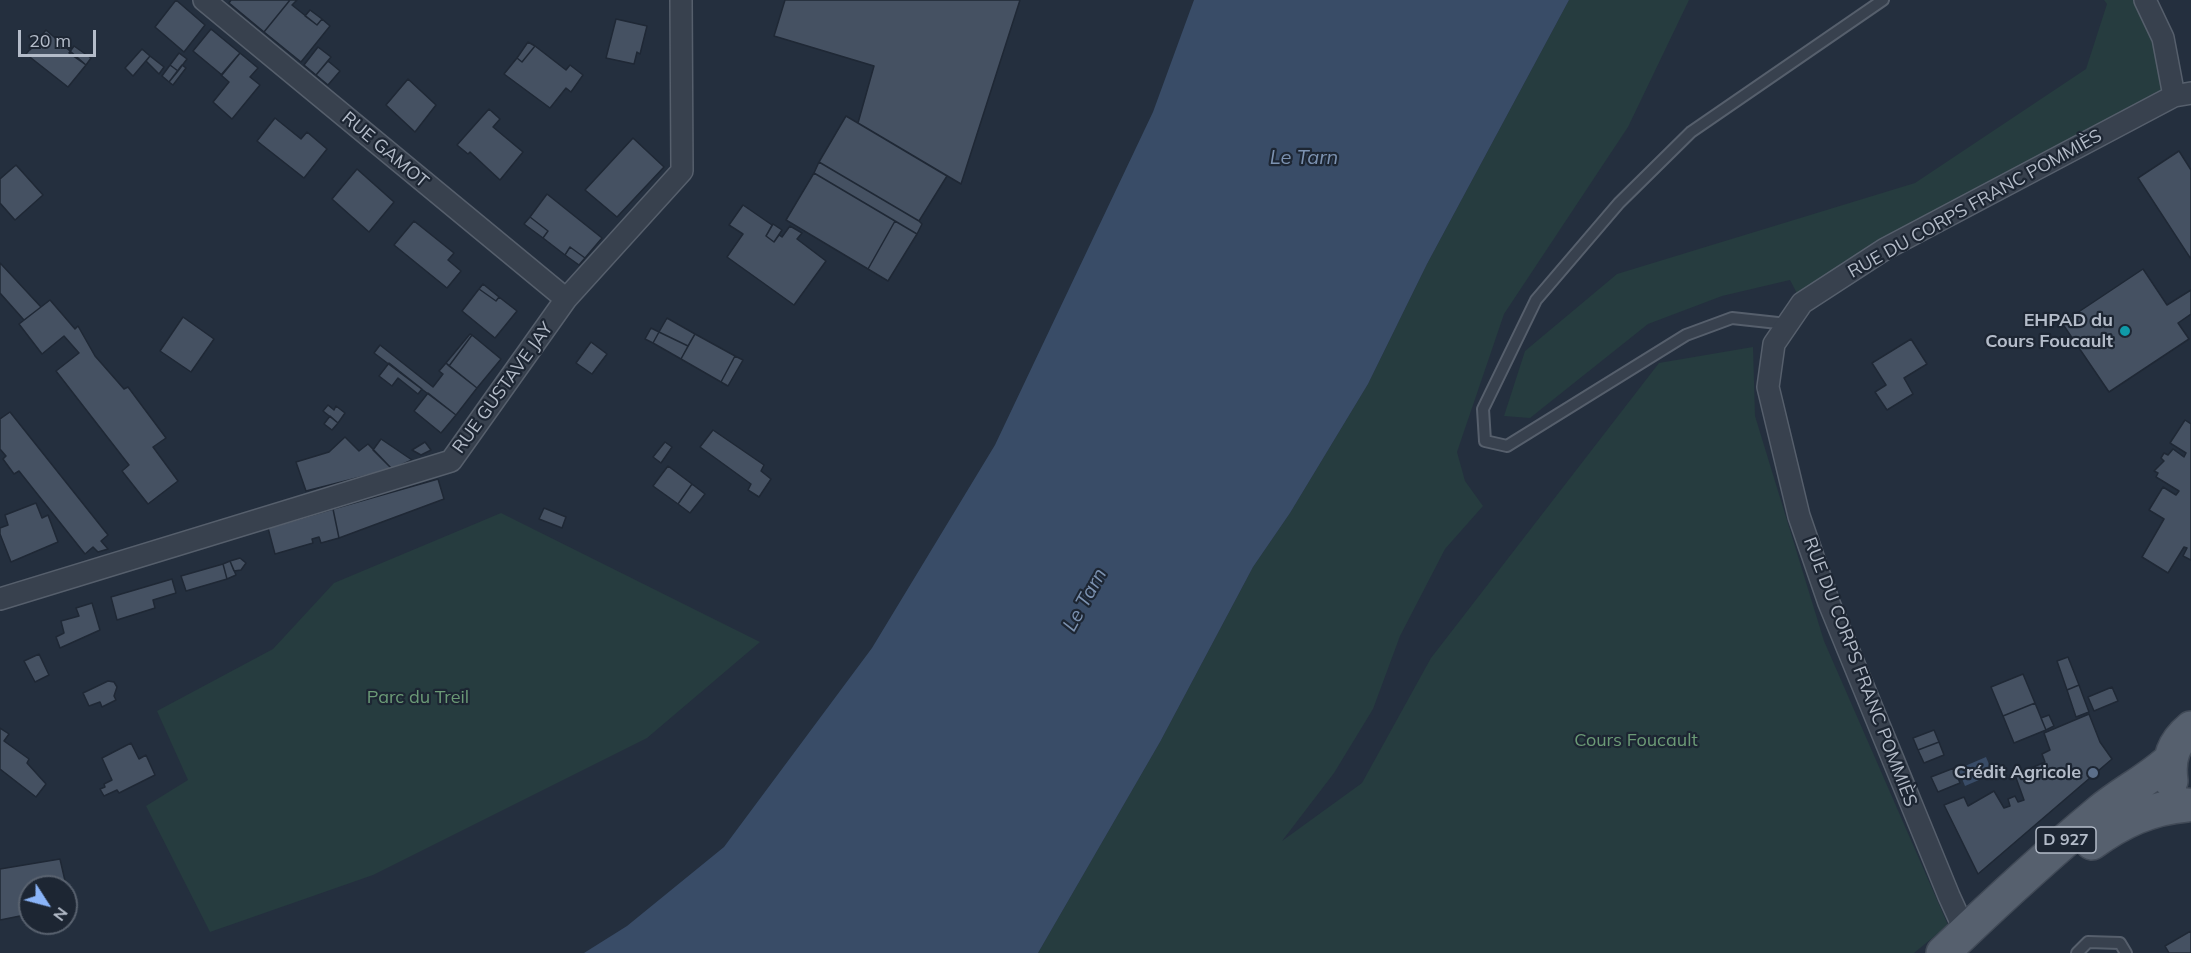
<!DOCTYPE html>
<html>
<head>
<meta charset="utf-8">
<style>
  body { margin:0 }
  #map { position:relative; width:2191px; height:953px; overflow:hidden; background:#242f3e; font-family:Mulish,sans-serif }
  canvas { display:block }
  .north { position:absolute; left:18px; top:875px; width:60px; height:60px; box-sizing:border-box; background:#1d2633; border:2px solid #59626f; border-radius:50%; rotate:126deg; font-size:16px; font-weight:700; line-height:24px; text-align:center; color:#b4bcc9 }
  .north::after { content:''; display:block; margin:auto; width:21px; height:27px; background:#8ab4f8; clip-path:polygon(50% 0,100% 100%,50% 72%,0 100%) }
  .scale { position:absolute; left:18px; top:30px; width:78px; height:27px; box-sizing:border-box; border:3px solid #b4bcc9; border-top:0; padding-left:8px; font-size:18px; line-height:21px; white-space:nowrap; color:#b4bcc9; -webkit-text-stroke:4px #1d2633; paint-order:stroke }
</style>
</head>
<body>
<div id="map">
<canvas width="2191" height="953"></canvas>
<div class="north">N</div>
<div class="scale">20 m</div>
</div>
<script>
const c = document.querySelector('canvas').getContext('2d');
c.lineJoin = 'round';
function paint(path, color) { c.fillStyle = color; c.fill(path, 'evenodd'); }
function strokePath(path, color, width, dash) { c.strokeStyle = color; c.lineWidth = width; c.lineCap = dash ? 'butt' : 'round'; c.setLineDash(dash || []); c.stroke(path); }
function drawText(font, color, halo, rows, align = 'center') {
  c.font = font + ' Mulish,sans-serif'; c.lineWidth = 4.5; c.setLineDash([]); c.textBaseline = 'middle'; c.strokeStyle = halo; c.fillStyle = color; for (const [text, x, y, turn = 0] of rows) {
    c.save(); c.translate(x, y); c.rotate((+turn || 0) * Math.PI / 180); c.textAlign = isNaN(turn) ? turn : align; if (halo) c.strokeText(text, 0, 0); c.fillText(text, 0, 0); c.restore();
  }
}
const green = new Path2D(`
  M1569,0H1689L1628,127L1504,314L1457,452L1465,481L1483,506L1445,549L1400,636L1373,709L1334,773L1282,841L1362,783L1431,658L1659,363L1753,347L1755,416L1824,641L1948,925L1914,953H1038L1160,742L1253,567L1290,513L1368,384L1427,264Z
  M2104,0H2145L2174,96L1802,303L1790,280L1722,296L1648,324L1530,418L1504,416L1525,351L1617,274L1915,183L2086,69L2107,4Z
  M501,513L760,642L647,738L373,875L210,932L146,806L188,780L157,711L273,649L334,583Z`);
const water = new Path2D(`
  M1194,0H1569L1427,264L1368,384L1290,513L1253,567L1160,742L1038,953H584L627,926L724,847L872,648L995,445L1153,112Z
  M1986,757L1993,774L1965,786L1958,769Z`);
const building = new Path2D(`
  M176,0L205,25L184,52L155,27Z
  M231,0H290L264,32L229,3Z
  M290,0H297L292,5L317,25L322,19L330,26L301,62L264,32Z
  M785,0H1020L961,184L858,123L874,66L774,36Z
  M310,10L322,19L317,25L305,16Z
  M616,19L647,26L640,54L637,52L634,64L606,58Z
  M211,29L240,53L222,75L193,51Z
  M46,30L86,65L68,87L26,54Z
  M528,42L535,46L522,62L517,58Z
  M74,46L91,58L86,65L69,53Z
  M535,46L566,70L570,65L583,75L571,92L566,88L550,108L504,74L517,58L522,62Z
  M318,47L331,57L316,75L304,65Z
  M142,49L150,56L133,76L125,68Z
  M179,53L187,59L178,71L170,65Z
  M240,53L258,68L250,77L260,85L232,119L213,102L229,82L221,75Z
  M150,56L164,67L159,74L146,61Z
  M328,61L340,71L328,85L316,75Z
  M170,65L178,71L169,82L162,76Z
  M182,65L186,68L173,85L169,82Z
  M408,79L436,105L415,132L386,105Z
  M489,109L500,119L493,127L523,152L500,180L470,152L468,154L457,145Z
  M846,116L947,176L919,221L819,162Z
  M275,118L301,139L307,132L327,149L304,178L257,141Z
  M633,138L664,167L617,217L585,190Z
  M2179,151L2191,170V259L2138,178Z
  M819,162L919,221L922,224L917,234L814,173Z
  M16,165L43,195L15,220L0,203V179Z
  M357,169L394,202L369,232L332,199Z
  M814,173L895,221L868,269L786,220Z
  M547,194L602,238L585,258L570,247L565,255L543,238L548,231L530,217Z
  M743,205L772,225L766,236L774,242L779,235L782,237L790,226L802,233L797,239L826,261L794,305L727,257L743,234L729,225Z
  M530,217L548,231L543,238L524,224Z
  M414,221L454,253L448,260L461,271L447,288L394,245Z
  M895,221L917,234L888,281L868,269Z
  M773,224L782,230L774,242L766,236Z
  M570,247L585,258L579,265L565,255Z
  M0,263L41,307L24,320L0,293Z
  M2143,269L2167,305L2191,290V314L2178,323L2189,339L2109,392L2062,323Z
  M483,284L499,297L496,301L479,289Z
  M479,289L496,301L499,297L517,311L495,338L462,311Z
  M50,300L75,329L78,326L95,356L124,389L128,387L166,438L153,447L178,481L148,504L122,471L129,465L56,371L79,353L64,336L42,354L19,324Z
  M183,317L214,339L191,372L160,351Z
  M667,318L695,334L688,346L659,332Z
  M651,328L659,332L653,343L645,339Z
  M659,332L688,346L681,359L653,343Z
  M470,334L472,335L449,366L446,363Z
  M695,334L735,356L721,382L681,359Z
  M472,335L501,359L477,388L449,366Z
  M1911,339L1927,364L1904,378L1913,394L1887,410L1875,392L1886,385L1872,363Z
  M591,342L607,354L592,374L576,363Z
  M380,345L433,387L443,374L439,371L446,363L477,388L456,415L374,353Z
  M735,356L743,360L728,386L721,382Z
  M389,363L422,389L418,394L398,378L392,386L379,376Z
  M428,393L456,415L441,433L414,411Z
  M328,405L334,410L336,406L345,413L338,423L323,411Z
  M10,412L108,535L101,541L108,549L98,552L93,547L85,554L19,471L14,474L3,459L6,456L0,449V419Z
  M330,416L338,423L332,430L324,424Z
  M2185,420L2191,424V560L2183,556L2187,548L2184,547L2168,573L2142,557L2164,519L2149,510L2163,487L2176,495L2179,491L2156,477L2158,473L2154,471L2164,461L2161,458L2164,453L2168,455L2173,449L2184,457L2186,453L2170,443Z
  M713,430L764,465L761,471L771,479L759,497L748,490L751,484L700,447Z
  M345,437L359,451L368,444L392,469L306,491L296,462L329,452Z
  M381,439L412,460L392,469L373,450Z
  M425,442L431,450L421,455L412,450Z
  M665,442L672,447L661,463L653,457Z
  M668,466L692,484L678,504L653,486Z
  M438,479L444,499L339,538L333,509Z
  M692,484L705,494L690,513L678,504Z
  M36,503L42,518L48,515L58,542L11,562L0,534V528L8,525L5,515Z
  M544,508L566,517L562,528L539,519Z
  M333,509L339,538L321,543L319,537L312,539L313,543L275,554L268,528Z
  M240,558L246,563L241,570L234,571L230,561Z
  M230,561L236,575L227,579L223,564Z
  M223,564L227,579L186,591L181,576Z
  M172,579L176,593L153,600L155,608L117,620L111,597Z
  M92,603L100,630L60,648L56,637L64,633L61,621L79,616L76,608Z
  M39,654L49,675L35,682L24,661Z
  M2068,657L2079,685L2067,690L2057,661Z
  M2023,674L2035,703L2003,716L1991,687Z
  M108,681L114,682L117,687L114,696L116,700L102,707L100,702L89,706L83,693Z
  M2079,685L2089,712L2076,717L2067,690Z
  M2112,687L2118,701L2094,711L2088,697Z
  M2035,703L2046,730L2014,743L2003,716Z
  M2089,714L2100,742L2112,759L1978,874L1944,805L1964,797L1968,806L1994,791L2004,808L2010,806L2008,799L2015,796L2018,802L2024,800L2015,775L2045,762L2042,754L2050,750L2044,733Z
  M2049,715L2054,726L2046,730L2041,718Z
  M0,728L9,734L4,741L29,759L27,763L46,784L36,797L0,769Z
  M1934,730L1939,742L1918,750L1913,738Z
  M1939,742L1944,755L1924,763L1918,750Z
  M131,743L139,759L146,755L155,775L119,793L117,790L104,796L100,789L105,787L104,784L112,780L102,758Z
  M1954,768L1960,783L1938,792L1931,777Z
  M60,859L71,907L66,908V887H30V914L0,920V869Z
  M2191,931V953H2169L2165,946Z`);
const lane = new Path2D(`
  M1787,324L1732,318L1686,335L1507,446L1485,441L1483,409L1536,300L1619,203L1691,132L1883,0
  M2077,953L2088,942L2120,943L2126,953`);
const street = new Path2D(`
  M204,0L566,299
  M2145,0L2163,38L2174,96
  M0,599L451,461L566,299L682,171L681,0
  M1970,928L1959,918L1949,896L1829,603L1799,516L1768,387L1774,344L1802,303L1885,249L2174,96L2191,93`);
const primary = new Path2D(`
  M2171,781C2168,758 2173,743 2191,728
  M2092,843C2121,822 2150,808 2187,805
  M1943,953C1994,904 2045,857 2099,812C2122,793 2148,780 2169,761`);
const markers = [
  [2125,331,6,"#0f9aa8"],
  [2093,773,6,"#5c6f8a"]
];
const shields = [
  [2066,840,60]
];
const shieldNames = [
  ["D 927",2066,840]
];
const streetNames = [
  ["RUE GAMOT",385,150,40],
  ["RUE DU CORPS FRANC POMMIÈS",1975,204,-29],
  ["RUE GUSTAVE JAY",503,388,-54],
  ["RUE DU CORPS FRANC POMMIÈS",1860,672,69]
];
const poiNames = [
  ["EHPAD du",2113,321],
  ["Cours Foucault",2113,342],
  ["Crédit Agricole",2081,773]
];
const parkNames = [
  ["Parc du Treil",418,698],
  ["Cours Foucault",1636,741]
];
const waterNames = [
  ["Le Tarn",1304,158],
  ["Le Tarn",1085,600,-61]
];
paint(green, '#263c3f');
paint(water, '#394c67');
paint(building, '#455162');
strokePath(building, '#1f2835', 1.5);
strokePath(lane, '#565f6c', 14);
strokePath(street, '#565f6c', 24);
strokePath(primary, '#414a57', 36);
strokePath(lane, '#38414e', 10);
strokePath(street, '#38414e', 21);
strokePath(primary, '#56606e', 33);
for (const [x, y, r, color] of markers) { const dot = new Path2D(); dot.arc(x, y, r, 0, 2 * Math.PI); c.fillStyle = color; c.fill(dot); strokePath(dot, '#1d2633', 2); }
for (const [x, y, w] of shields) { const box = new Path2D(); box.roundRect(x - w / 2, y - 13, w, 26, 4.5); c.fillStyle = '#1d2633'; c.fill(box); strokePath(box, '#b4bcc9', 1.5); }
drawText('bold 16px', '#b4bcc9', null, shieldNames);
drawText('18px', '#b4bcc9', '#1d2633', streetNames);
drawText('bold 18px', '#b4bcc9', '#1d2633', poiNames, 'right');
drawText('18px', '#6b9a76', '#1d2633', parkNames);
drawText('italic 20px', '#7c92b1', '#1d2633', waterNames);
</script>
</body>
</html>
